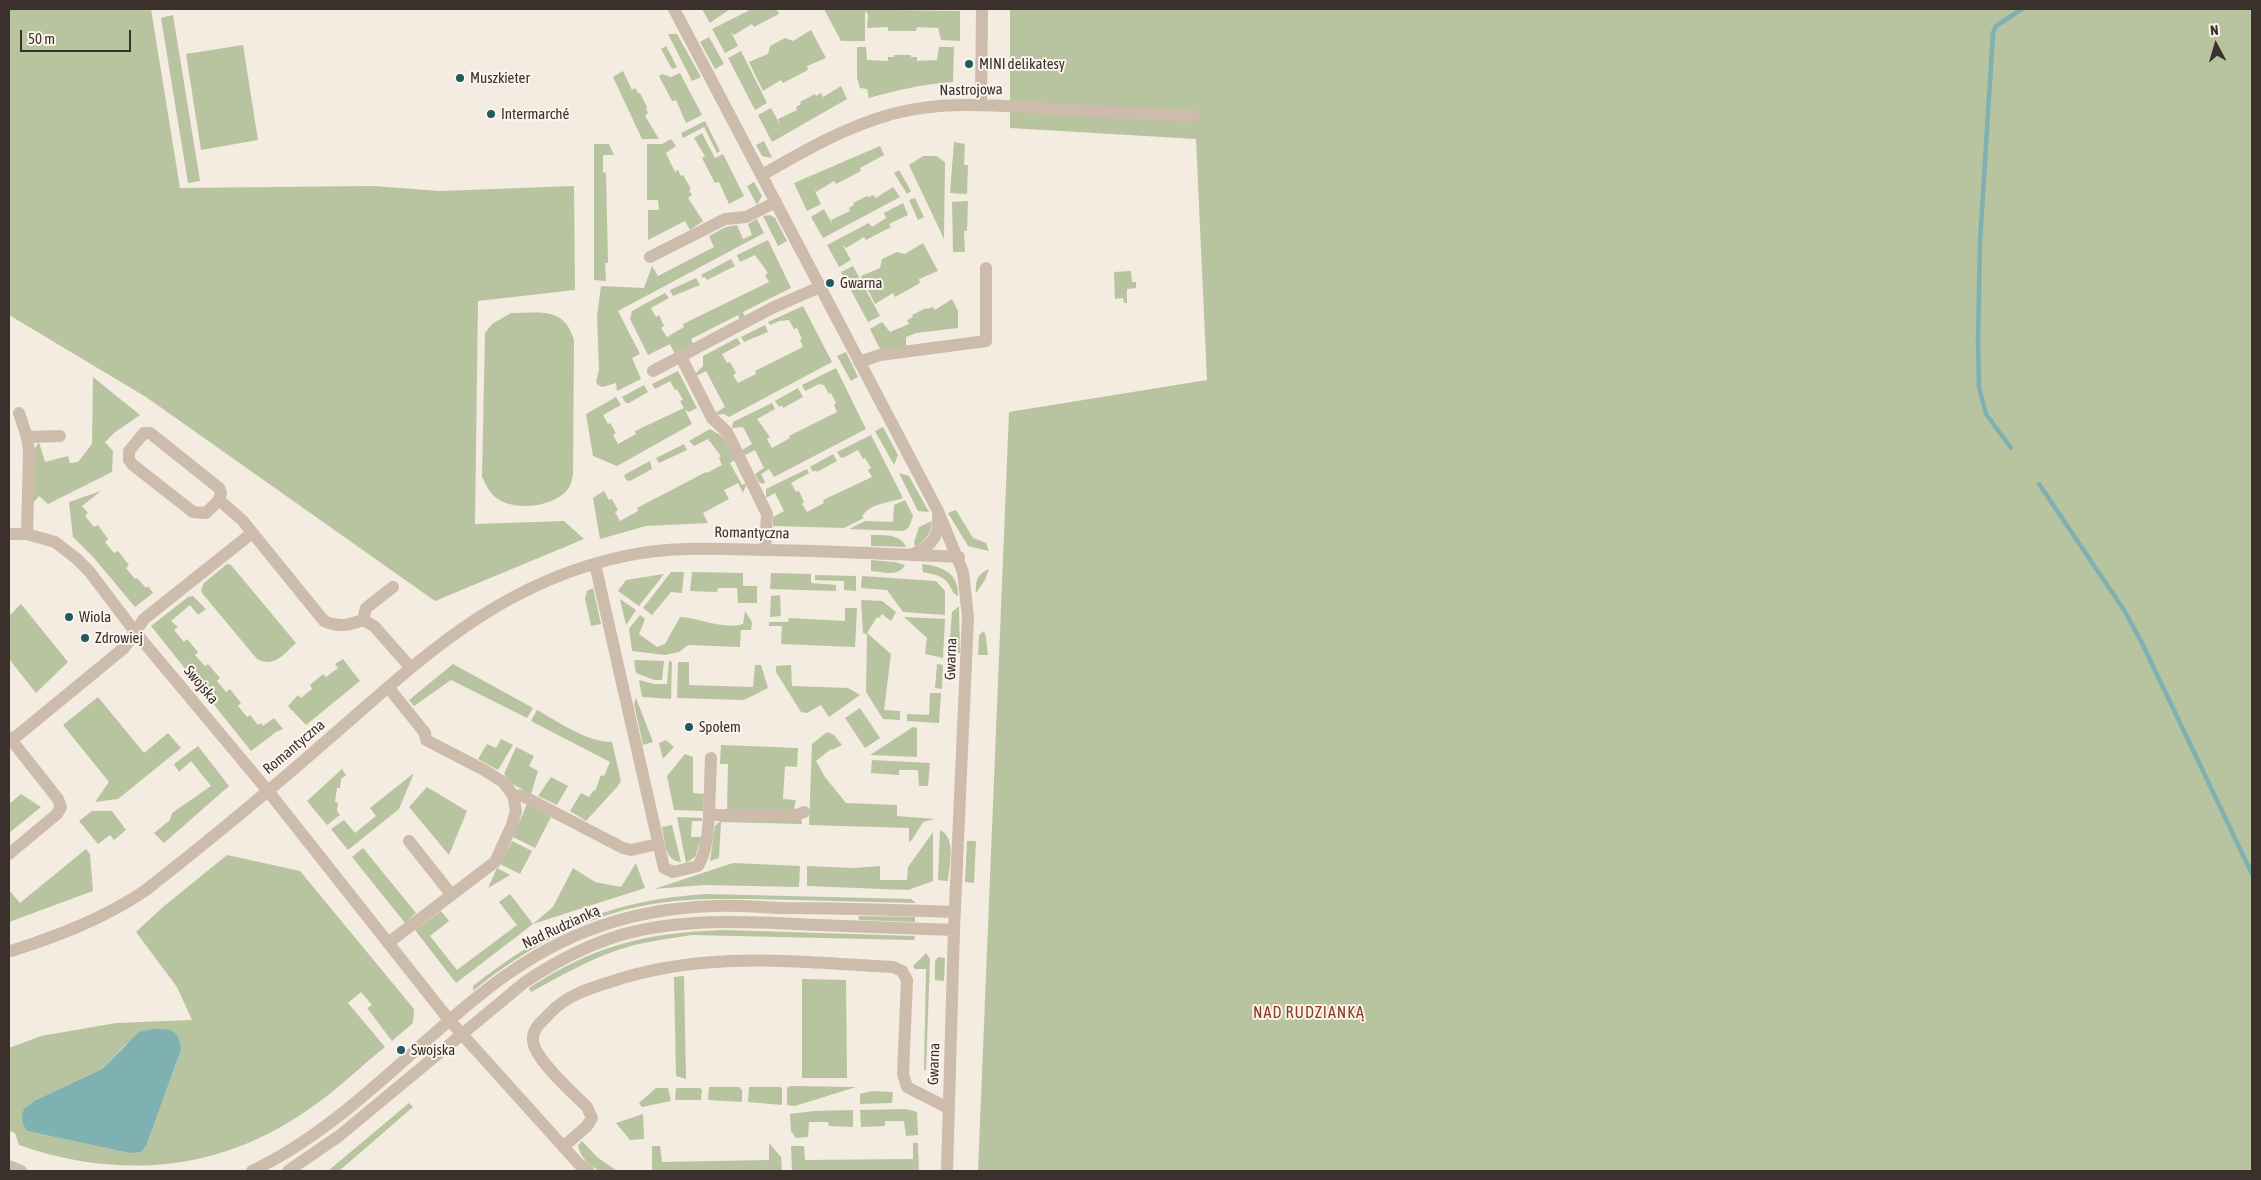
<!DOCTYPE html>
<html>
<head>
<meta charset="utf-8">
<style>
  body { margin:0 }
  #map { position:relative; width:2261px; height:1180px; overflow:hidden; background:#f4ebe1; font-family:"Asap Condensed",sans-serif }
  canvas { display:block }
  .frame { position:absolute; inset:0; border:10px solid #3b302b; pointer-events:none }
  .north { position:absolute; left:2191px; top:20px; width:50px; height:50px; -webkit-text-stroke:4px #fbf5ee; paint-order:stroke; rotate:354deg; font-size:14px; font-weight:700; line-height:20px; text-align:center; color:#3b302b }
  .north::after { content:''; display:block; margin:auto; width:18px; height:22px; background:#3b302b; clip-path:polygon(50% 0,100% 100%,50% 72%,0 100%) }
  .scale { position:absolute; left:20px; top:30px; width:111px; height:22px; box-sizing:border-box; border:2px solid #3b302b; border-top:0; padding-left:6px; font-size:15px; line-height:18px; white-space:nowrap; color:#3b302b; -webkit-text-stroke:4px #fbf5ee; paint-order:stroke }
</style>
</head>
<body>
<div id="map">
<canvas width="2261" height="1180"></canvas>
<div class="frame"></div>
<div class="north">N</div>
<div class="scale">50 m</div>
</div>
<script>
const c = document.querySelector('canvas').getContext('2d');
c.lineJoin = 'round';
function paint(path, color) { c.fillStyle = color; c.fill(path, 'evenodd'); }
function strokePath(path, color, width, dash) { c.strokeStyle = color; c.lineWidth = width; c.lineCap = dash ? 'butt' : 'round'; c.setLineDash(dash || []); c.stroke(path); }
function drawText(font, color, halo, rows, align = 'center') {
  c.font = font + ' "Asap Condensed",sans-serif'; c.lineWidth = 4; c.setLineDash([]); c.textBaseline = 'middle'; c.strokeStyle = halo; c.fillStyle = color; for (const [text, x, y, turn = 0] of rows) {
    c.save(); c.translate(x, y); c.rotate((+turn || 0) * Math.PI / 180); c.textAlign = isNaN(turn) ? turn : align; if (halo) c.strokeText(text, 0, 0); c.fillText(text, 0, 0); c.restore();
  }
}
const green = new Path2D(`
  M9,9H151L180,188L373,186L440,191L574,186L575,290L478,301L475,524L564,521L584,539L435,601L146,397L9,315Z
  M702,9H730L710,23Z
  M752,9H780L777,10L779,14L754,27L752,24L734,35L731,32L738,46L725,53L712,29Z
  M824,9L960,11V41L941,40L938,28L917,27L916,31H888V27L867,28L868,14L865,11V41H841Z
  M1010,9H2252V1171H978L1009,412L1207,380L1196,139L1010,128Z
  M173,15L200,181L188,183L161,18Z
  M811,30L826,58L807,66L808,70L783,83L781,80L763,91L749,62L768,54L770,46L785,38L793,41Z
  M668,34H677L701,77L692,81Z
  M709,37L724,64L715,69L700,42Z
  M243,45L258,140L201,150L186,54Z
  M666,46L677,67L672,69L661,49Z
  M857,47H866L867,60L888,61V57H894V55H911V57H917V61L937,60L939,47H954L953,82C924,84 897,90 869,98L867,89L860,88L857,78Z
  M741,51L767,103L755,110L728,58Z
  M623,71L632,90L635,88L638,93H640L647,107L646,108L648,113L645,116L659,139H642L613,77Z
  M680,73L702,115L686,123L676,100L672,101L659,76L662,74L671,77Z
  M841,86L847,99L772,142L758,115L771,108L781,126L778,119L797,110L796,107L801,104L800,102L815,94L816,96L821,93L823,97Z
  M705,121L720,151L717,153L704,127L683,138L681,133Z
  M702,133L715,158L723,154L744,196L729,204L719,182L715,183L702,158L705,156L694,138Z
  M671,139L676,146L666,153L675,172L678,170L681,176L683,175L691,189L689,190L692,195L688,198L703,221L690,230L685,221L648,240V210H659L658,200H647V144H662Z
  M764,141L772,158L762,156L756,145Z
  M954,142L965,144L964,165H968L967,194L950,193Z
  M594,144H609L614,155H603V172L606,173L608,263H605L606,281L594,280Z
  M880,146L884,155L860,168L861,171L836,184L834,181L816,192L814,189L821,204L807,211L794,183Z
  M923,156H936L945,162L944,239L909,165Z
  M899,170L911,191L907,194L894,173Z
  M754,182L762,196L757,205L747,186Z
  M893,187L900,197L823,238L811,217L824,209L832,224L831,220L850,211L849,208L854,205L853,203L867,196L868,197L873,195L876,198Z
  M915,198L924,217L918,220L909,200Z
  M968,201L967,231H964L965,252H953L952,202Z
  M903,203L908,215L889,224L891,227L866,240L864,237L846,248L842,244L851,260L839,267L827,245L869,223L872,227L886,218L884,213Z
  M770,215L775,218L787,241L778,246L763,216Z
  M757,219L764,233L618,311L640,354L632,358L641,379L617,391L616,383L602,387L598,385L596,382L599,370L597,316L601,286L644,288L652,266L658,276L714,247L709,236L726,227L737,225L743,239L752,235L748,224Z
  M768,240L791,288L743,312L745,317L740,320L738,315L691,339L693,344L675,354L670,344L648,355L630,319L632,311L665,293L669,298L651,308L656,317L659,315L664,326L661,328L667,337L684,327L683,324L769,282L765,275L768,273L755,255L740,262L737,255Z
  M923,243L938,271L919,279L920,283L895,297L893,293L875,304L861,276L880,268L882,259L897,252L905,254Z
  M731,259L735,266L707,280L705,277L703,278L701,275Z
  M853,266L880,316L868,322L841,272Z
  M1131,271L1132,282H1136V288L1127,289V303H1124L1123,298L1115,299L1114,272Z
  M696,278L700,285L673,296L670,290Z
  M952,299L958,311V328L916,333L906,337V347L881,351L870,329L882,322L890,332L909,324L907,320L913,317L912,315L926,308L927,309L933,307L935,310Z
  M803,306L832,362L729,417L724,414L717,415L715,413L725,407L706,371L696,376L695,374L703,366V356L737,338L741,344L722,354L727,363L730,362L736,373L733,375L738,383L756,374L755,371L803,347L800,340L802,339L797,328L794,329L789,320L779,321L770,325L768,322Z
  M511,313C540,313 564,306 574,340L573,475C572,478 571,483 570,486C557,508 513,512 495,497C488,491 486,484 482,477L485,333L492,324Z
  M765,325L768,332L744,342L741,337Z
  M846,352L858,377L851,381L837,356Z
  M836,368L866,429L774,477L769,469L761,474L765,482L763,484L759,482L755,474L764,468L755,450L745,455L742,450L752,444L743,427L732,428L733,422L772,403L775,409L757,419L770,437L767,439L772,448L790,438L789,436L837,412L834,405L836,403L831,393L829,394L824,385L819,384L805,391L802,385Z
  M678,371L697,408L689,412L685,410L692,424L617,466L593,456L586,414L616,397L621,405L603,415L608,424L610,423L616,433L613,435L618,444L636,434L635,431L684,408L680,401L683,400L677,389L675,390L670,381L655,389L652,384Z
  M93,377L140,415L114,433L105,442L113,451L112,472L48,504L39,496L33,503V451L39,442L45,462L68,456L70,463L78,462L92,444Z
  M644,385L648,392L629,403H626L622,397Z
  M798,388L803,397L783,408L782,405L779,407L775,401Z
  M883,427L898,455L894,465L875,431Z
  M710,429L722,436L735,460L730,463L742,485L747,483L743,493L738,483L724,490L729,499L703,513L708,523L646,526L600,539L593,498L604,491L609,500L612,499L618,510L615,512L620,521L638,511L637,508L706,472L707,473L722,465L719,458L721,456L708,439L694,446L689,441Z
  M871,435L903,498C891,503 870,502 862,517L864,518L844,528L773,526V517L784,511L775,493L766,498V489L807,469L809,473L791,483L796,492L799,491L804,502L802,504L807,512L824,503L823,500L872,477L868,470L871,468L865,458L863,459L858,450L843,458L840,457L837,452Z
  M684,444L687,450L659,463L656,458Z
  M833,454L837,461L817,472L816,470L813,472L810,467Z
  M650,461L652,469L630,481L626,480L624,475Z
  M899,473L909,476L929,512L918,511Z
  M101,491L82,506L88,513L85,516L94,527L98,525L108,539L105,542L114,553L118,551L129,565L126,568L135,579L137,578L146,588L148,586L153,593L135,607L94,558L73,537L69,502Z
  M905,500L913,516L909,527L904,531L849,529L865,521L893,522L894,505Z
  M956,510L973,538L986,543L989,551L968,546L948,513Z
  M932,521C931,534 926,540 915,547L914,542L919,527Z
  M871,535C884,535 901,534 906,547L871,546Z
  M871,560L895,562L905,565C899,577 883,572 871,571Z
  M227,564L231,565L296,643C284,654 274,668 257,659L202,593L201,590L204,583Z
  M922,564C942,566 959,573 958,596C952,593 952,589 948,583C942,575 932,574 923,572Z
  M989,569L985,580L976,593C975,581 977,574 989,569Z
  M671,572H684L682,593L671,592L652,615L643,608Z
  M692,572L743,573V586H757V603H738L737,588H718L717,592L690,591Z
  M771,573L811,574V583L836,585V591L770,589Z
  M664,574L639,606L618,591L626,580Z
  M815,575L856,576V591L844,590V581L815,580Z
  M862,576L936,581L945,591V615L903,612L887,590L861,588Z
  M593,588L601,624L591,626L585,598L587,591Z
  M780,595L781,616L770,617L771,596Z
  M193,596L206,609L198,615L190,605L171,621L178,627L174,630L184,642L187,639L198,652L195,655L205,666L208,664L220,678L217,681L226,692L230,689L241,703L238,706L247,717L250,715L258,725L261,723L263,726L274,718L283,729L276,732L251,751L151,626L188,597Z
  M620,599L636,610L626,625Z
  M861,600L882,601L896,612L891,621L882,614L879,618L877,617L867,633L891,654L884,710L900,711V720L883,719L866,692L867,634L863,633Z
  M21,604L68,662L36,693L9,659V616Z
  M959,606L960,653L949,652L952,612Z
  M845,608H857L855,647L781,644L782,626H769V622H788L789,618L845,621Z
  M745,611L752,622L751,630H741L740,647L688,645L679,652L665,655L632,651L629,629L640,615L645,619L639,634L657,647L665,644L680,617C700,618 724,630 743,624Z
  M904,617L945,619L943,658L925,654L927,638Z
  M984,631L986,637L988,655H978L979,635Z
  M343,659L360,681L306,725L288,706L298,695L301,698L312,689L310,685L323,674L326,677L338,668L335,664Z
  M636,660L664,661L662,680H654L636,673L634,661Z
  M669,661L672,662L671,699L642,697L639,680L654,684H667Z
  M678,662H689V685L753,687L755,665H761L768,688L744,700L677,698Z
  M453,664L533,708L527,718L451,680L414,706L409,700Z
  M937,664L943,665L942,689L935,688Z
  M791,665L792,686L848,688L860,695L829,717L821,705L807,713L801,712L776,672V666Z
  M930,693H941L939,723L907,721V714L929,715Z
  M98,697L144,753L168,733L181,748L118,799L95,802L109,782L63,725Z
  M636,698L653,742L643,745L634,704Z
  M860,708L880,738L865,748L845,718Z
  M537,710C559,722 586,742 612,742L621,781L617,787L586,821L570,811L581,793L589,797L594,790L595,791L601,775L604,776L610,762L531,721Z
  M913,727L917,728V757L870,755Z
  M827,732L834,735L842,745L832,750L831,749L816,761L825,777L846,803L897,805V816L935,819L923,822L912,840L909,842V828L809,825L812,744Z
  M501,739L513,745L498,770L478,759L487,744L496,748Z
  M666,740L674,747L663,759L659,743Z
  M721,745L798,748L797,767L785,766L783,799L796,800L794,809L727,812L728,764H720Z
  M198,746L229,786L164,843L154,833L170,820L172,813L211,786L191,761L179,772L174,764Z
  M516,747L534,756L529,766L538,771L531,794L512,784L504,774Z
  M685,754L693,757V793L704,794L703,811L674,810L667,776Z
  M872,760L930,763L928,786H919L918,770H899V775L871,773Z
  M342,769L346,775L341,779L340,788H337L335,802L338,803L337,811L340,815L327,825L307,801Z
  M414,773L399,809L348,850L331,829L344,820L355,833L376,816L370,808Z
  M551,777L568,786L557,805L538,796Z
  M427,787L467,811L449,855L409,807Z
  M21,794L41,807L9,833V804Z
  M527,804L551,817L535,848L513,837Z
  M92,811H112L126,830L114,840L110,835L98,844L79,821Z
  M677,817L702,818V821H692L691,837H702L695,857L686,863Z
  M801,818L802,824L721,822L719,858L710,861L715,826L722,819Z
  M672,825L681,862C664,861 665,840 662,827Z
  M940,830C957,838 949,866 948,881L938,880Z
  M933,832V881L908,890L807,886V866L854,868L880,866V880H907L908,867Z
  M512,841L532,851L520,874L500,864Z
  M967,841H976L974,883L965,882Z
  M363,848L416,913L405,923L352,857Z
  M86,849L90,854L93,891L9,922V890L20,903Z
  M227,855L300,871L414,1009L413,1023L392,1041L367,1008L372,1005L361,992L348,1003L385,1047C360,1067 336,1091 309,1109C220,1172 120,1180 19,1145L15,1133L9,1131V1048L41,1036L116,1023L192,1020L177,987L136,932L163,907ZM126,1044L181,1050L147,1144L129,1153L27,1131L36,1100L102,1069Z
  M636,863L645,888L533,924L456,983L415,930L441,911L449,921L430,936L457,970L517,925L499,902L510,894L533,924L553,907L573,868L595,882L621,887Z
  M733,863L800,866L799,887L704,885L654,889Z
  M497,868L510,875L488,888Z
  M706,894L911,899L916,903C861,902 807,900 753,899C724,899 695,898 666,902C594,911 529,945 473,991V986C546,928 612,900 706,894Z
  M859,916L915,917V922L860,920L858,918Z
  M724,930L915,936L914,940H911L692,935C667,939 639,942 615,951C586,961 559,977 531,992L529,988C595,945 645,933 724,930Z
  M926,953L930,959L926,1070H924L926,969H915L913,966Z
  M938,957L945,958L944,981L935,980V961Z
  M684,976L686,1079L676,1076L674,977Z
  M802,979L846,980L847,1078H802Z
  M790,1086L856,1087L795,1106L787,1105V1088Z
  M709,1087H739L742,1090V1102L708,1100Z
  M749,1087H780L782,1088V1105L748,1102Z
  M656,1088H668L671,1101L642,1107L639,1103Z
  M676,1088H700L702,1090L701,1100H675Z
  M872,1091L893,1092L892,1103L860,1104V1094Z
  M409,1103L413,1107L339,1171H328Z
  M906,1109L917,1112L918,1135L906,1136L904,1121H885V1126L861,1127L860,1110Z
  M853,1110V1127L829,1126L828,1122H809L808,1137L796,1138L791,1131L790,1114L814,1111Z
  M643,1114L644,1139L630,1140L616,1123Z
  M582,1141L597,1157L617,1171C612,1171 605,1173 601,1171C590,1168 579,1155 578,1145Z
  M769,1143L781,1157L782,1171H652V1146H660L662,1162L769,1160Z
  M913,1143H918L919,1171H792L791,1146H804L805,1160L913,1159Z`);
const water = new Path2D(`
  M155,1029C174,1029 179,1031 181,1050L147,1144L141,1152L129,1153L27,1131L23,1124L22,1115L24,1109L36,1100L102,1069L139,1032Z`);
const stream = new Path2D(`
  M2011,448L1986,414L1979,387L1978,342L1980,242L1993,33L1996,26L2022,9
  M2039,484L2124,610L2141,641L2252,874`);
const street = new Path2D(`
  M674,9L938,511L963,572L968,617L954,930L947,1171
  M981,104L982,9
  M762,175C804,151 845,127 892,114C941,101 989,105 1039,108C1091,111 1143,114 1194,116
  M650,257L725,219L746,217L776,202
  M681,357L712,418L727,432L767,514L765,550
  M859,362L880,355L986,341V268
  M653,371L772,308L820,287
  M19,413L27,437L29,451L27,534
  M27,437L60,436
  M219,500L206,513L193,512L133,465L129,460V451L144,433H150L219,488L221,493L219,500L242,520L324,621C338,628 349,625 363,620L366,608L393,587
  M9,534H27L55,542L77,559L89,571L136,633L268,791L450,1021L578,1163L588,1171
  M913,554C931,547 940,536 938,516
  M595,564L664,868L673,872L698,866C707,850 708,833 709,815H796L804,812
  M363,620L374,626L411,668
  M388,687L425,733L426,740L484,770L503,782L513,795L516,811L512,825L495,862L388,943
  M9,737L58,799L61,807L57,814L9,854
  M12,740L124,648L144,619L252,533
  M513,795L523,796L623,848L631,850L658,844
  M709,815L711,758
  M409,841L451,894
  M11,951C58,936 105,918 146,890C207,842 267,793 325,742C420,660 497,583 625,556C673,546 720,549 768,550C832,551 895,554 959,557
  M563,1147L587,1126L592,1118L587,1107C574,1094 533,1058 533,1040C532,1028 543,1021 550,1013C567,995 588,989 610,982C707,950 794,962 893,967L902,971L907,980L903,1074L907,1087L948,1108
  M9,1166L21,1171
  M252,1171C337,1131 403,1057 476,998C548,939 620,909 714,906C736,905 759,907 781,908C839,908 897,910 955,912
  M288,1171L339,1136L525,982C555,962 587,945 621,935C685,917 752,922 817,925C863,927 908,928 954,930`);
const markers = [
  [969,64,5,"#1f5a5e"],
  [460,78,5,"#1f5a5e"],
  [491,114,5,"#1f5a5e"],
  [830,283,5,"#1f5a5e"],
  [69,617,5,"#1f5a5e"],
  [85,638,5,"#1f5a5e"],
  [689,727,5,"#1f5a5e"],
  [401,1050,5,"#1f5a5e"]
];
const poiNames = [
  ["MINI delikatesy",979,64],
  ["Muszkieter",470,78],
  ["Intermarché",501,114],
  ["Gwarna",840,283],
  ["Wiola",79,617],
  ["Zdrowiej",95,638],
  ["Społem",699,727],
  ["Swojska",411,1050]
];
const streetNames = [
  ["Nastrojowa",971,90,-1],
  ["Romantyczna",752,533,1],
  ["Gwarna",951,659,-88],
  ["Swojska",201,685,50],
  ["Romantyczna",294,747,-40],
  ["Nad Rudzianką",561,927,-25],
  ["Gwarna",934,1064,-88]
];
const neighbourhoodNames = [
  ["NAD RUDZIANKĄ",1309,1013]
];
paint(green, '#b8c4a0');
paint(water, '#7fb0b2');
strokePath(stream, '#7fb0b2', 4.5);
strokePath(street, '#cdbbac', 12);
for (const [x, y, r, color] of markers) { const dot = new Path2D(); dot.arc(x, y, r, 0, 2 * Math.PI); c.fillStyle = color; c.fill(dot); strokePath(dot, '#fbf5ee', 2); }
drawText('15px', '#3b302b', '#fbf5ee', poiNames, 'left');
drawText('15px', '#3b302b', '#fbf5ee', streetNames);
c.letterSpacing = '1px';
drawText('16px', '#8c3b22', '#fbf5ee', neighbourhoodNames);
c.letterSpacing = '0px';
</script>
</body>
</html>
